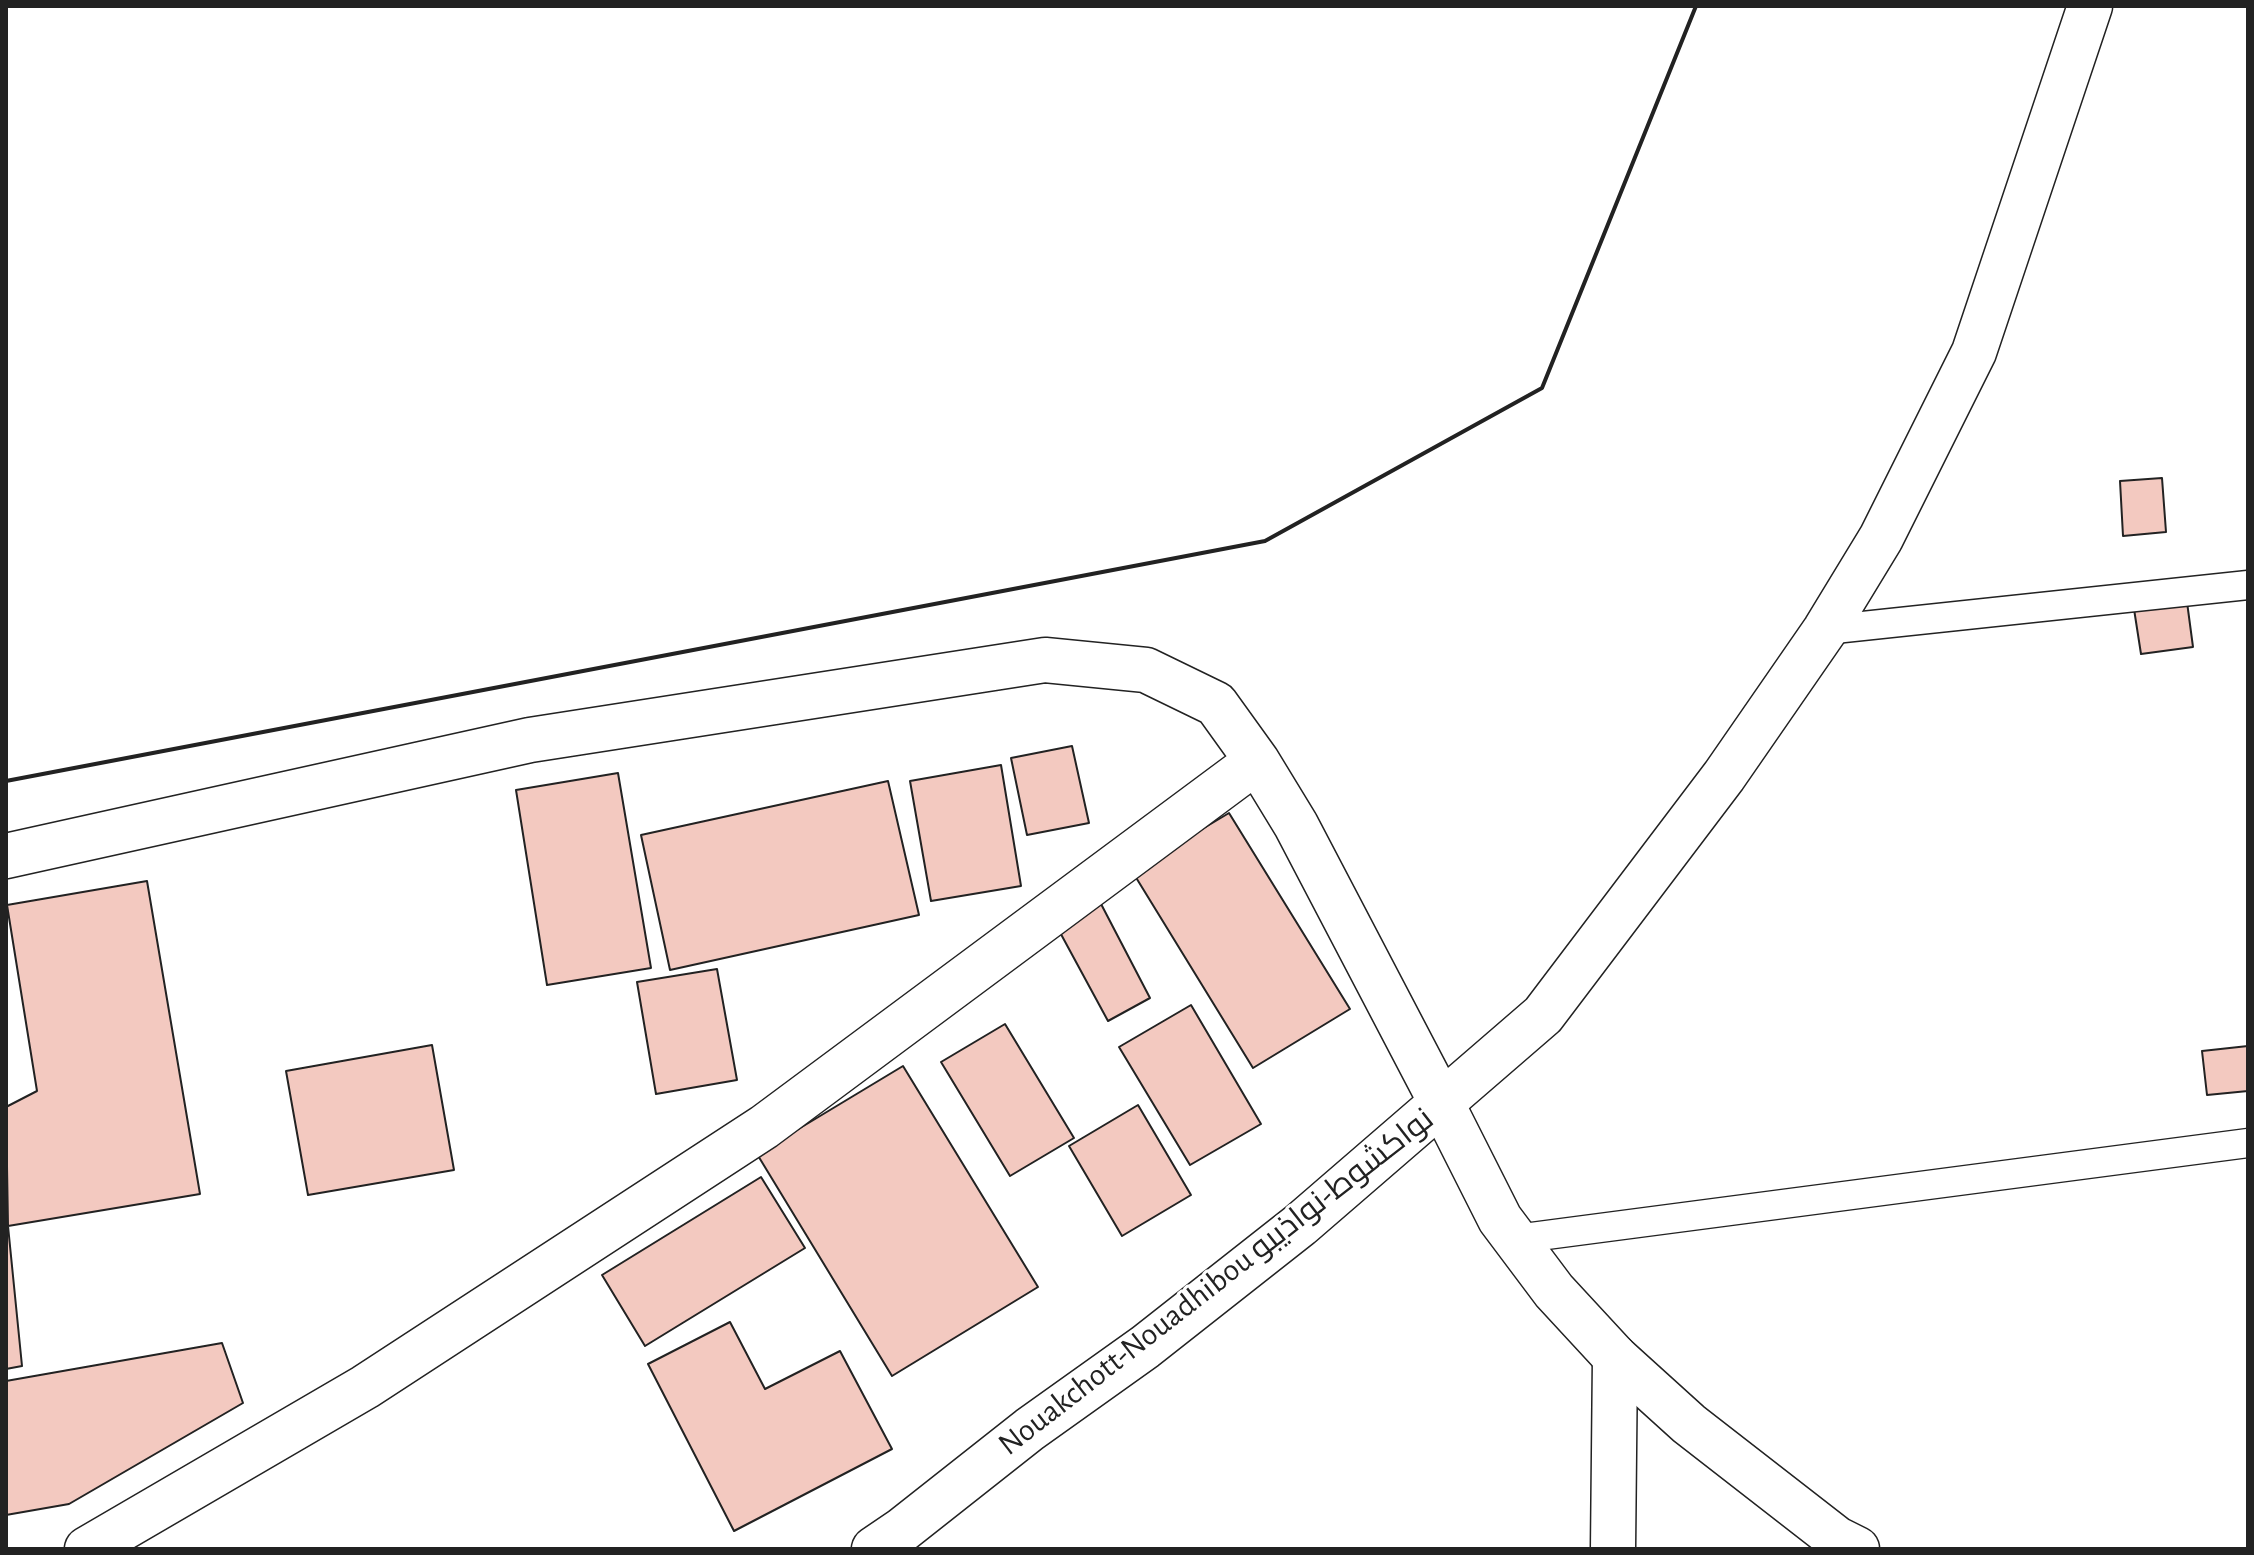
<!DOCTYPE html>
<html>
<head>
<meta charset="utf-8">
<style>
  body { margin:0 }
  #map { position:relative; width:2254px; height:1555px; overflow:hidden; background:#fff; font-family:"Alegreya Sans",sans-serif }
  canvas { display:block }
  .frame { position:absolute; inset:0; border:8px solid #222; pointer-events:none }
</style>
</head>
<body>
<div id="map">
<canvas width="2254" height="1555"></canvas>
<div class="frame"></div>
</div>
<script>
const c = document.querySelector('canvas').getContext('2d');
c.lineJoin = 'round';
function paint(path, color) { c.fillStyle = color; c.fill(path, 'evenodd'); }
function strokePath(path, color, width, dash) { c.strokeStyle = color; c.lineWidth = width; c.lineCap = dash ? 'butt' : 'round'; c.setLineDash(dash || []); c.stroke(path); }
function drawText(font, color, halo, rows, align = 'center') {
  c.font = font + ' "Alegreya Sans",Cairo,sans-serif'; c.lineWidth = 6; c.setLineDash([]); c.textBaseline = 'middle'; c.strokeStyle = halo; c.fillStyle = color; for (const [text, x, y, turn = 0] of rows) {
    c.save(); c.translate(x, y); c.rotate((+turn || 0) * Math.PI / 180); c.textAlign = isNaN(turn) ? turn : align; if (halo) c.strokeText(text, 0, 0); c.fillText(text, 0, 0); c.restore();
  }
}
const building = new Path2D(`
  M2162,478L2166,532L2123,536L2120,481Z
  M2187,602L2193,647L2141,654L2134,609Z
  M1072,746L1089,823L1027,835L1011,758Z
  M1001,765L1021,886L931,901L910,781Z
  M618,773L651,968L547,985L516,790Z
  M888,781L919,915L670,970L641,835Z
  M1229,813L1350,1009L1253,1068L1132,871Z
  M147,881L200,1194L8,1226L6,1107L37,1091L7,905Z
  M1100,902L1150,998L1108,1021L1056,925Z
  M717,969L737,1080L656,1094L637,982Z
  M1191,1005L1261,1124L1190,1165L1119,1047Z
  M1005,1024L1074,1138L1010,1176L941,1062Z
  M432,1045L454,1170L308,1195L286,1071Z
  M2248,1046V1091L2207,1095L2202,1051Z
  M903,1066L1038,1287L892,1376L757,1154Z
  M1138,1105L1191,1195L1122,1236L1069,1146Z
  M761,1177L805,1248L645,1346L602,1275Z
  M8,1226L22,1366L6,1369V1227Z
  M730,1322L765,1389L840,1351L892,1449L734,1531L648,1364Z
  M222,1343L243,1403L69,1504L6,1515V1381Z`);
const service = new Path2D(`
  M1825,630L2248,585
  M1516,1239L2248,1143`);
const minor = new Path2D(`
  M6,856L530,740L1045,660L1146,670L1216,704L1257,761L1296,825L1442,1104
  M87,1549L365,1387L764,1127L1257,761
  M1613,1549L1615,1357`);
const tertiary = new Path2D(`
  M1442,1104L1500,1219L1554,1291L1615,1357L1689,1424L1837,1539L1857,1549`);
const trunk = new Path2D(`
  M874,1549L902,1530L1030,1429L1145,1347L1300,1225L1543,1015L1724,776L1825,630L1881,538L1974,352L2090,6`);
const wall = new Path2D(`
  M6,781L1265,541L1542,388L1696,6`);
const streetNames = [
  ["Nouakchott-Nouadhibou نواكشوط-نواذيبو",1216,1282,-38]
];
paint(building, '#f3c9c0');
strokePath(building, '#222', 2);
strokePath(service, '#222', 31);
strokePath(minor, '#222', 47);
strokePath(tertiary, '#222', 47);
strokePath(trunk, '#222', 47);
strokePath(service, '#fff', 28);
strokePath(minor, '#fff', 44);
strokePath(tertiary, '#fff', 44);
strokePath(trunk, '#fff', 44);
strokePath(wall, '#222', 4);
drawText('32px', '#222', '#fff', streetNames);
</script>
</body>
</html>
